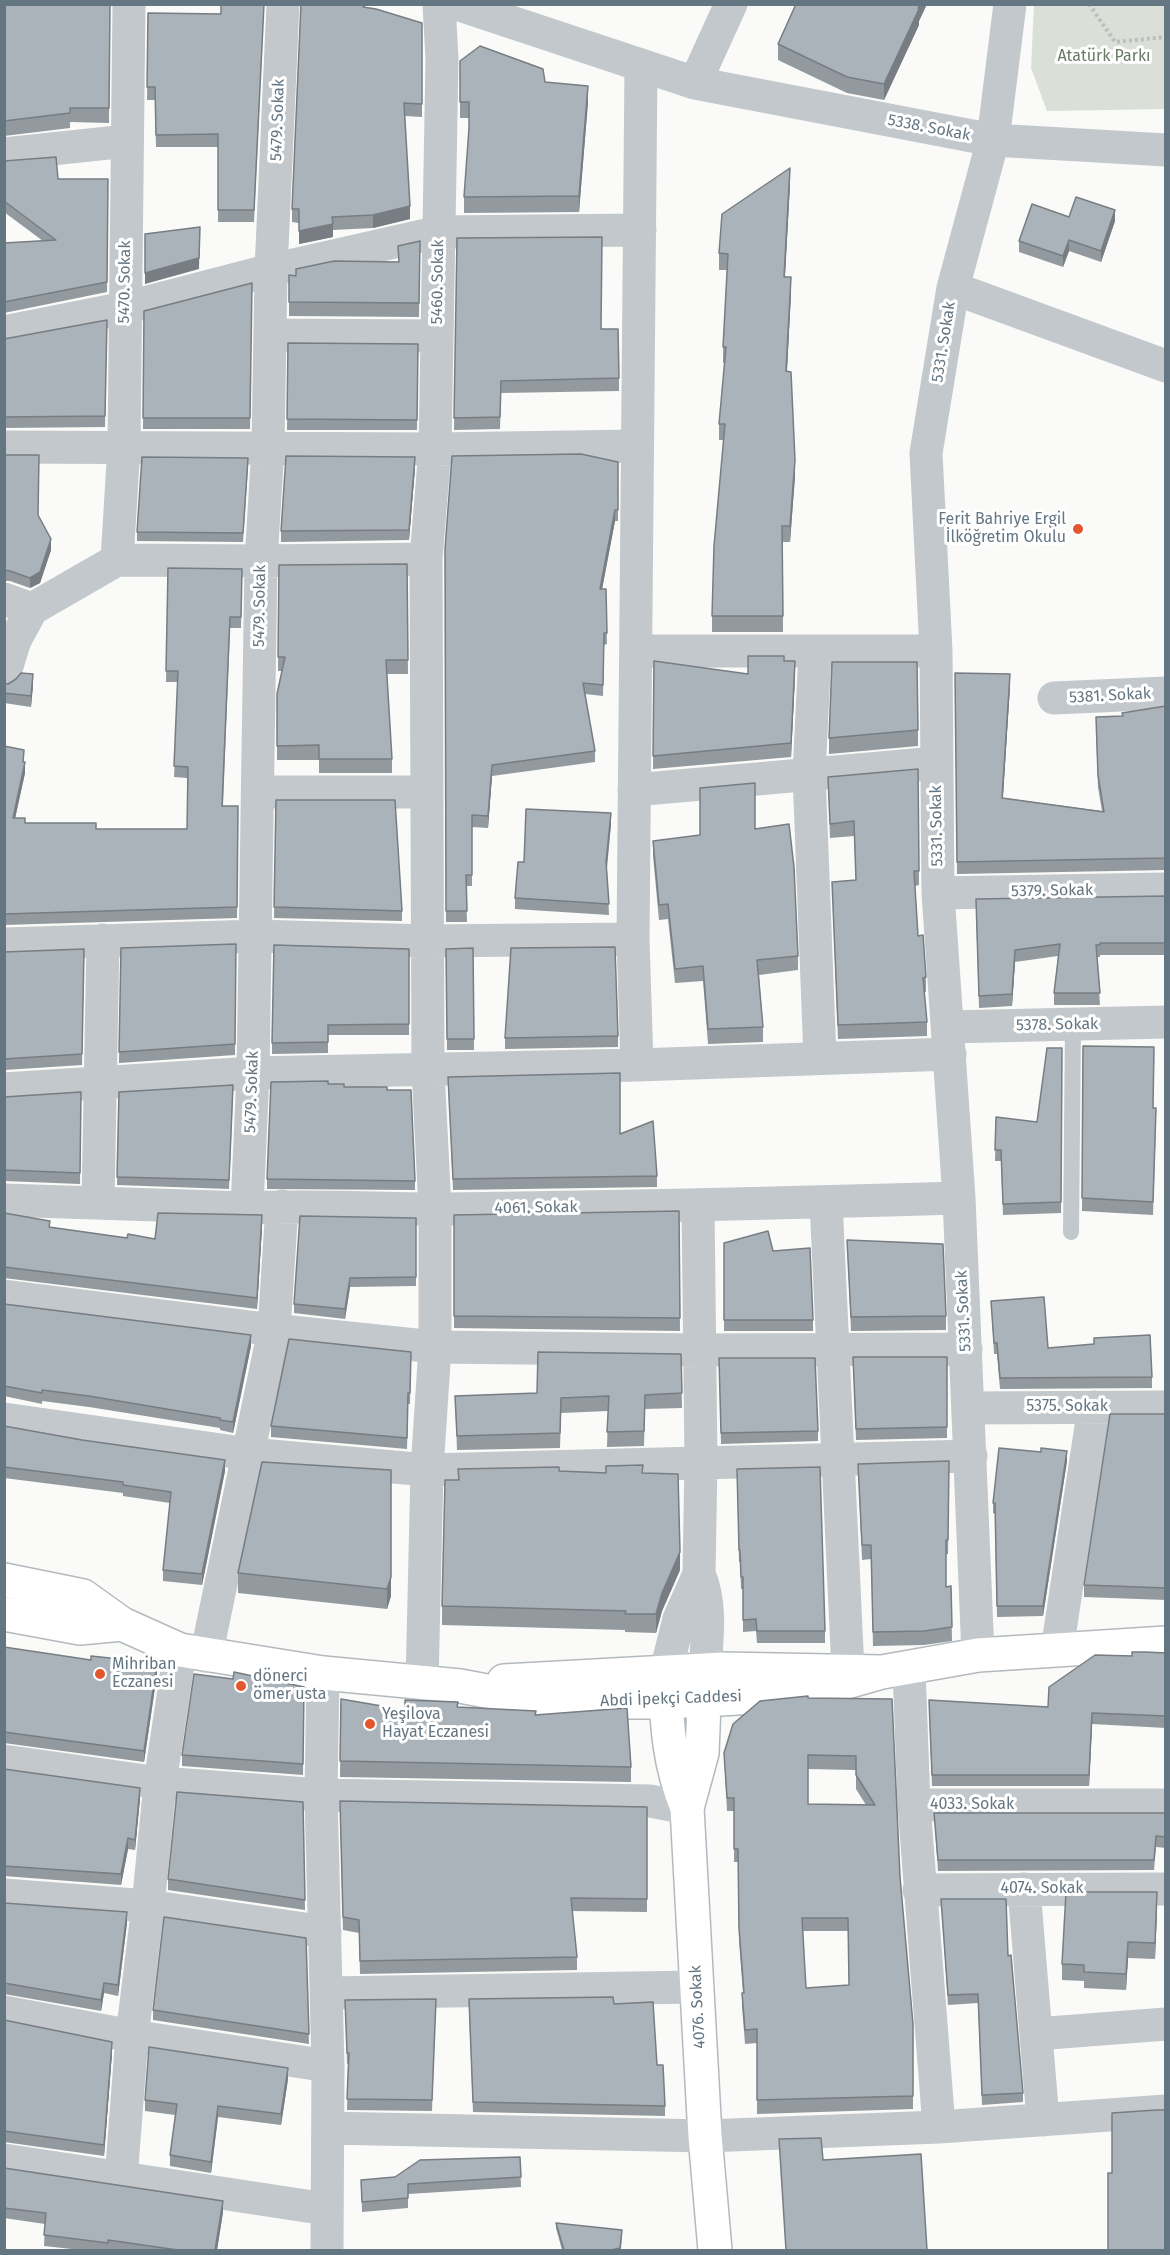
<!DOCTYPE html>
<html>
<head>
<meta charset="utf-8">
<style>
  body { margin:0 }
  #map { position:relative; width:1170px; height:2255px; overflow:hidden; background:#fafaf8; font-family:"Fira Sans",sans-serif }
  canvas { display:block }
  .frame { position:absolute; inset:0; border:6px solid #657683; pointer-events:none }
</style>
</head>
<body>
<div id="map">
<canvas width="1170" height="2255"></canvas>
<div class="frame"></div>
</div>
<script>
const c = document.querySelector('canvas').getContext('2d');
c.lineJoin = 'round';
function paint(path, color) { c.fillStyle = color; c.fill(path, 'evenodd'); }
function strokePath(path, color, width, dash) { c.strokeStyle = color; c.lineWidth = width; c.lineCap = dash ? 'butt' : 'round'; c.setLineDash(dash || []); c.stroke(path); }
function drawText(font, color, halo, rows, align = 'center') {
  c.font = font + ' "Fira Sans",sans-serif'; c.lineWidth = 6; c.setLineDash([]); c.textBaseline = 'middle'; c.strokeStyle = halo; c.fillStyle = color; for (const [text, x, y, turn = 0] of rows) {
    c.save(); c.translate(x, y); c.rotate((+turn || 0) * Math.PI / 180); c.textAlign = isNaN(turn) ? turn : align; if (halo) c.strokeText(text, 0, 0); c.fillText(text, 0, 0); c.restore();
  }
}
const green = new Path2D(`
  M1034,5H1165V109L1047,111L1031,68Z`);
const path = new Path2D(`
  M1089,4L1115,42L1166,37`);
const service = new Path2D(`
  M1071,1232L1073,1024`);
const minor = new Path2D(`
  M457,4L695,83L993,140L1166,150
  M695,83L731,4
  M4,154L127,141
  M953,288L1166,366
  M4,332L125,308L271,270L439,232L640,230
  M270,335L437,336
  M4,447L435,449L637,446
  M426,559L435,449L442,59L439,4
  M117,560L124,446L129,4
  M4,599L32,609
  M636,651H936
  M815,652L809,774L820,1058
  M4,676L15,640L32,609L117,560L261,561L426,559L428,1070L435,1209V1347L427,1470L422,1684
  M1054,698L1166,693
  M634,790L936,763
  M258,792H427
  M938,893L1166,889
  M4,944L256,936L428,941L633,939L641,65
  M948,1027L1166,1022
  M637,1065L950,1054
  M4,1089L253,1073L637,1065L633,939
  M4,1200L247,1208C313,1205 380,1209 446,1209C617,1207 788,1203 959,1198
  M826,1202L848,1671
  M98,1203L103,940
  M698,1206L701,1461L699,1574C712,1603 707,1639 705,1670
  M247,1208L253,1073L261,561L268,447L271,270L283,4
  M4,1296L274,1330L435,1347L700,1350L966,1349
  M969,1408L1166,1407
  M4,1419L249,1454L427,1470L971,1456
  M1057,1650L1094,1407
  M978,1655L959,1198L938,893L936,651L926,453L953,288L993,140L1010,4
  M206,1656L274,1330L282,1206
  M909,1669L914,1805H1166
  M666,1671L679,1619L699,1574
  M323,1673L321,1795L328,2066L327,2250
  M4,1761L160,1783L321,1795L650,1801L687,1808
  M914,1805L939,2127
  M1024,1889L1043,2120
  M919,1890L1166,1889
  M4,1895L148,1906L325,1932
  M327,1993L696,1987
  M4,2012L132,2036L328,2066
  M1036,2034L1166,2024
  M328,2128L705,2136L939,2127L1166,2111
  M4,2160L326,2209
  M121,2179L132,2036L148,1906L160,1783L180,1650`);
const secondary = new Path2D(`
  M4,1580L83,1596L122,1624L180,1650L323,1673L460,1686L534,1700L575,1702H666L738,1698L826,1688L882,1672
  M4,1614L80,1628L122,1624
  M705,1679L702,1753L687,1808L705,2136L715,2250
  M504,1681L723,1669L882,1672L978,1655L1166,1643
  M666,1681C666,1725 670,1767 687,1808`);
const wall = new Path2D(`
  M4,4H110L109,123L70,122V128L4,136Z
  M221,4H264L254,222H218V147H156L155,100H147L148,13L221,14Z
  M365,4V8L422,23V117L405,116L410,219L373,228L333,230V237L299,244V223L292,222V209Z
  M796,4H927L919,21V25L884,100L847,93L778,60V44Z
  M460,61L588,102L579,212L464,213V197L469,130V118H460Z
  M4,161L58,179H108L107,292L4,313V243L43,241L4,212Z
  M790,184L785,277L791,293L787,371L795,476L790,542H783V632H712V616L724,440H719V424L725,363H723V347L727,270H719V253Z
  M1069,217L1115,221L1101,262L1069,251L1063,267L1019,252V241Z
  M457,238L601,329L619,378V391L501,393L500,429L454,430Z
  M420,241L419,317L289,316V275L296,276L399,262L398,246Z
  M252,283L250,429H143L144,311Z
  M107,320L105,427L4,428V339Z
  M288,343L418,344L417,430H287Z
  M4,455L38,515L51,550L40,583L30,588L10,581H4Z
  M618,462V521H615L602,589H606L607,644L604,645L603,696L585,694L595,751V762L492,776L488,828L472,827V886H466L467,922H446L445,549Z
  M248,467L243,542L137,541V532Z
  M415,468L409,540L281,542V531Z
  M407,564L408,674H387L392,759V773H319V760H277V694L282,671H278L279,565Z
  M168,568L242,569L241,628H230L223,806H238L237,918L4,925V746L24,762L25,773L15,818L25,823L96,829H187V778L174,777L178,682H166Z
  M654,661L748,674L784,661L795,675L791,757L653,769Z
  M955,673L1010,686L1003,798L1102,811L1098,787L1096,729L1122,716L1166,706V870L957,874Z
  M4,683L33,685L31,707L4,703Z
  M918,730V746L829,754V738Z
  M918,769L919,885L915,886L918,936L926,977V992H924L927,1022V1036L838,1039L832,882L856,880L854,836L830,838L828,777Z
  M276,800L402,911V921L274,918Z
  M611,824L607,869L609,915L515,909V898L524,862Z
  M755,829L798,956V970L759,975L763,1027V1042L708,1044L703,981L675,983L668,919L659,920L653,856V841Z
  M1166,896V955H1100V957H1097L1100,1005H1054V993L1058,956L1015,962L1012,1006L979,1008L976,911Z
  M236,944L235,1055L119,1063L121,948Z
  M473,948L474,1050H447L446,949Z
  M84,949L82,1065L4,1070V952Z
  M409,949V1035H328V1053L272,1054V1043Z
  M618,1036V1047L505,1049V1038Z
  M1083,1046L1153,1108L1156,1121L1153,1215L1082,1211Z
  M1062,1048L1061,1213L1003,1215L1001,1161H995L996,1117L1037,1122Z
  M448,1077L620,1134L657,1176V1187L453,1190Z
  M328,1084L344,1087L387,1090L415,1181V1190L267,1189V1179Z
  M81,1092L80,1184L5,1181L4,1097Z
  M119,1092L233,1093L229,1189L117,1185Z
  M679,1211L680,1331L454,1328V1215Z
  M4,1213L50,1227L127,1238L155,1239L262,1226L257,1309L4,1278Z
  M416,1218V1286L350,1287L345,1319L294,1313V1304Z
  M847,1240L946,1316V1330L851,1331Z
  M724,1243L773,1251L813,1320V1331H724Z
  M991,1301L1048,1348L1152,1377V1388L1000,1389L997,1354H994Z
  M4,1304L251,1346L233,1433L220,1430V1428L89,1407L42,1401V1404L4,1396Z
  M411,1352L410,1404H408L407,1449L271,1437V1426Z
  M681,1354L682,1408L645,1409L644,1446L607,1447L608,1411L561,1413L560,1448L457,1450L455,1396L537,1393Z
  M853,1357H947V1438L856,1440Z
  M719,1358L818,1431V1441L721,1444Z
  M1165,1414L1166,1600L1084,1597V1585Z
  M4,1426L225,1471L202,1585L163,1581V1570L170,1503L123,1496V1493L4,1478Z
  M949,1461L948,1554H946V1587L951,1586L952,1641L924,1645L873,1646L871,1559L862,1560L858,1464Z
  M1067,1461L1043,1616L997,1617L995,1514L993,1513V1503Z
  M458,1469L643,1473L680,1570L662,1611L656,1633L625,1632V1630L442,1625V1606L458,1480Z
  M737,1469L825,1631V1643H757L756,1631L743,1632V1589H741L740,1562H739Z
  M391,1470V1596L387,1609L238,1593V1573Z
  M4,1647L157,1674L144,1762L4,1743Z
  M1166,1653V1728L1092,1724L1089,1786H932L929,1711L1048,1707L1132,1656Z
  M304,1687L303,1775L182,1766V1755Z
  M808,1698L892,1699L900,1877L913,2024V2109L757,2114V2043L745,2044L742,2006V1993H743L739,1941L738,1862H734V1811H727L724,1753ZM808,1769L856,1770V1789L866,1805L808,1804ZM802,1931H848L849,1985L806,1988Z
  M341,1699L405,1710L458,1707L536,1715L631,1767V1782L340,1777Z
  M4,1769L140,1799L135,1850L128,1849L121,1885L4,1876Z
  M303,1802L305,1910L168,1890V1879Z
  M647,1807V1912L572,1911L577,1957V1970L360,1974L359,1933L343,1930L340,1814Z
  M934,1813H1166V1848L1156,1847L1154,1870L938,1871Z
  M941,1899L1008,1956L1023,2093V2102L982,2105L978,2003L948,2005Z
  M4,1903L127,1923L118,1996L104,1993L101,2011L4,1994Z
  M1157,1908L1155,1959L1128,1958L1126,1990L1084,1988V1981L1062,1980V1964Z
  M306,1938L309,2044L153,2020V2010Z
  M436,1999L432,2111L347,2110L348,2064H347L345,2000Z
  M614,2004L657,2065L665,2106V2116L473,2112L469,2009Z
  M4,2020L112,2053L104,2156L4,2142Z
  M288,2079L281,2125L218,2117L211,2173L170,2166V2155L175,2115L145,2111V2100Z
  M779,2139L823,2160L927,2250H786Z
  M520,2157L521,2187L408,2194V2208L362,2212L361,2180L395,2177Z
  M4,2168L223,2212L217,2250H81L44,2246L45,2224L4,2218Z
  M556,2223L622,2235L621,2250H562L556,2228Z`);
const shadedWall = new Path2D(`
  M920,4H927L919,21V25L884,100V84Z
  M588,86V102L579,212V196Z
  M790,168V184L784,293V277Z
  M410,206V219L373,228V215Z
  M1115,210V221L1101,262V251Z
  M333,224V237L299,244V231Z
  M200,227L199,269L145,284V273Z
  M1069,240V251L1063,267V256Z
  M791,277V293L786,388V371Z
  M415,457V468L409,540V530Z
  M795,460V476L790,542V526Z
  M615,510V521L600,600V589Z
  M51,539V550L40,583L30,588V578Z
  M795,661V675L791,757V743Z
  M33,674V685L31,707V696Z
  M1010,674V686L1002,810V798Z
  M25,762V773L13,828V818Z
  M492,765V776L488,828V816Z
  M611,813V824L606,873V862Z
  M1015,950V962L1012,1006V994Z
  M262,1215V1226L257,1309V1298Z
  M350,1278V1287L345,1319V1309Z
  M251,1335V1346L233,1433V1422Z
  M1067,1451V1461L1043,1616V1606Z
  M225,1460V1471L202,1585V1574Z
  M391,1470V1596L387,1609V1589Z
  M680,1552V1570L662,1611L656,1633V1614L662,1593Z
  M157,1663V1674L144,1762V1751Z
  M1092,1713V1724L1089,1786V1775Z
  M140,1788V1799L135,1850V1840Z
  M128,1838V1849L121,1885V1874Z
  M1157,1892V1908L1155,1959V1943Z
  M127,1912V1923L118,1996V1985Z
  M1128,1942V1958L1126,1990V1974Z
  M104,1983V1993L101,2011V2000Z
  M112,2042V2053L104,2156V2145Z
  M288,2068V2079L281,2125V2114Z
  M218,2106V2117L211,2173V2162Z
  M223,2201V2212L217,2250H215Z`);
const building = new Path2D(`
  M4,4H110L109,108H70V113L4,121Z
  M221,4H264L254,210H218V134L156,135L155,87H147L148,13L221,14Z
  M301,4H364L363,7L376,9L422,23V104L404,103L410,206L373,215L332,217L333,224L299,231V209H292Z
  M796,4H920L918,8L919,9L884,84L847,77L778,44Z
  M480,46L543,69L545,82L588,86L579,196L464,197L469,128V102H460V61Z
  M56,157L58,179H108L107,282L4,302V243L56,240L4,201V161Z
  M790,168L784,277H791L786,371L791,372L795,460L790,526H782L783,616H712L714,546L725,424H719L726,347H723L728,254L719,253L722,214Z
  M1076,197L1115,210L1101,251L1069,240L1063,256L1019,241L1032,204L1069,217Z
  M200,227L199,258L145,273V234Z
  M602,237L601,329H618L619,378L501,381L500,417L454,418L457,238Z
  M420,241L419,303L289,302V275L296,276V269L334,261L399,262L398,246Z
  M252,283L250,418H143L144,311Z
  M107,320L105,416L4,417V339Z
  M288,343L418,344L417,420L287,419Z
  M581,454L618,462V510H615L600,589H606L607,633H604L603,685L583,683L595,751L492,765L488,816L472,815V875H466L467,911H446L445,549L452,456Z
  M4,455H39L38,515L51,539L40,572L30,578L10,571L4,570Z
  M286,456L415,457L409,530L281,531Z
  M142,457L248,458L243,533L137,532Z
  M407,564L408,660H386L392,759H319V745L277,746V694L285,657H278L279,565Z
  M168,568L242,569L241,617H230L222,806H238L237,907L4,914V746L24,750L23,762H25L13,818H25V823H96V829H187L188,767L174,766L178,671H166Z
  M748,656H784V661H795L791,743L653,756L654,661L748,674Z
  M832,662H917L918,730L829,738Z
  M21,673L33,674L31,696L4,693V683L8,684L16,679Z
  M955,673L1010,674L1002,798L1104,812L1098,775L1096,717L1123,716L1122,713L1166,706V858L957,862Z
  M918,769L919,871H914L918,936L923,935L926,977L923,978L927,1022L838,1025L832,882L856,880L854,821L830,824L828,777Z
  M755,783V829L789,824L794,867L798,956L757,960L763,1027L708,1029L703,966L675,969L668,904L659,905L653,841L700,835V788Z
  M276,800H395L402,911L274,907Z
  M526,809L611,813L606,862L609,904L515,898L518,862H524Z
  M1166,896V943H1100V945H1096L1100,993H1054L1060,944L1015,950L1012,994L979,996L976,899Z
  M236,944L235,1044L119,1052L121,948Z
  M274,945L409,949V1024L328,1025V1042L272,1043Z
  M615,947L618,1036L505,1038L511,948Z
  M473,948L474,1039H447L446,949Z
  M84,949L82,1054L4,1059V952Z
  M1083,1046L1154,1047L1153,1108H1156L1153,1202L1082,1198Z
  M1047,1048H1062L1061,1202L1003,1204L1001,1150H995L996,1117L1037,1122Z
  M620,1073V1134L653,1121L657,1176L453,1179L448,1077Z
  M328,1081V1084H344V1087H387V1090H411L415,1181L267,1179L271,1082Z
  M233,1085L229,1180L117,1177L119,1092Z
  M81,1092L80,1173L4,1170V1097Z
  M679,1211L680,1318L454,1316V1215Z
  M4,1213L50,1221L49,1227L127,1238L128,1234L155,1239L158,1213L262,1215L257,1298L4,1267Z
  M300,1216L416,1218V1277L350,1278L345,1309L294,1304Z
  M768,1231L773,1251L810,1248L813,1320H724V1243Z
  M847,1240L943,1244L946,1316L851,1317Z
  M1044,1297L1048,1348L1094,1344V1338L1150,1335L1152,1377L1000,1378L997,1343H994L991,1301Z
  M4,1304L251,1335L233,1422L220,1420V1418L89,1396L42,1390V1393L4,1386Z
  M289,1339L411,1352L410,1393H408L407,1438L271,1426Z
  M538,1352L681,1354L682,1393L645,1395L644,1431L607,1432L609,1396L561,1398L560,1433L457,1436L455,1396L537,1393Z
  M853,1357H947V1427L856,1429Z
  M719,1358H815L818,1431L721,1433Z
  M1110,1414H1165L1166,1588L1084,1585Z
  M4,1426L82,1440L225,1460L202,1574L163,1570L171,1492L123,1485V1482L4,1467Z
  M999,1448L1041,1452V1448L1067,1451L1043,1606H997L995,1503H993Z
  M949,1461L948,1540H946V1587L951,1586L952,1627L924,1631L873,1632L871,1545H862L858,1464Z
  M262,1462L391,1470V1577L387,1589L238,1573Z
  M643,1465L642,1473L678,1474L680,1552L662,1593L656,1614H625L626,1611L442,1606L445,1480H459L458,1469L559,1467V1471L606,1473V1466Z
  M820,1467L825,1631H757L756,1619L743,1620V1577H741L740,1550H739L737,1469Z
  M4,1647L91,1660V1656L157,1663L144,1751L4,1732Z
  M1132,1652H1145L1166,1653V1716L1092,1713L1089,1775H932L929,1700L1048,1707L1049,1687L1095,1655L1132,1656Z
  M234,1672L304,1687L303,1764L182,1755L194,1674L233,1679Z
  M808,1696V1698L892,1699L900,1877L913,2024V2096L757,2100V2029L745,2030L742,1993H744L739,1928L738,1849H734V1798H727L724,1753L733,1724L760,1701ZM808,1755L856,1756V1775L875,1805L808,1804ZM802,1918H848L849,1985L806,1988Z
  M341,1699L405,1710V1700L458,1702L457,1707L536,1711L535,1715L627,1708L631,1767L340,1761Z
  M4,1769L140,1788L135,1840L128,1838L121,1874L4,1866Z
  M177,1792L303,1802L305,1900L168,1879Z
  M340,1801L647,1807V1899L571,1898L577,1957L360,1961L359,1920L343,1917Z
  M934,1813H1166V1837L1156,1836L1154,1860H938Z
  M1066,1892H1157L1155,1943L1128,1942L1126,1974L1084,1972V1965L1062,1964Z
  M941,1899H1006L1008,1956L1011,1955L1023,2093L982,2095L978,1994L948,1995Z
  M4,1903L127,1912L118,1985L104,1983L101,2000L4,1983Z
  M164,1917L306,1938L309,2034L153,2010Z
  M613,1997L614,2004L653,2002L657,2065H663L665,2106L473,2102L469,1999Z
  M436,1999L432,2100L347,2099L349,2053H347L345,2000Z
  M4,2020L112,2042L104,2145L4,2131Z
  M149,2047L288,2068L281,2114L218,2106L211,2162L170,2155L177,2104L145,2100Z
  M1156,2110H1166V2250H1108V2173H1112V2113Z
  M821,2138L823,2160L921,2154L927,2250H786L779,2139Z
  M520,2157L521,2177L408,2184V2198L362,2202L361,2180L395,2177L420,2160Z
  M4,2168L223,2201L215,2250H178L108,2240V2243L44,2235L46,2213L4,2208Z
  M556,2223L622,2230L620,2248L611,2250H564Z`);
const markers = [
  [1078,529,6,"#e4572e"],
  [100,1674,6,"#e4572e"],
  [241,1686,6,"#e4572e"],
  [370,1724,6,"#e4572e"]
];
const parkNames = [
  ["Atatürk Parkı",1104,57]
];
const streetNames = [
  ["5479. Sokak",278,120,-88],
  ["5338. Sokak",929,128,11],
  ["5470. Sokak",125,282,-89],
  ["5460. Sokak",438,282,-89],
  ["5331. Sokak",944,342,-81],
  ["5479. Sokak",260,606,-89],
  ["5381. Sokak",1110,696,-3],
  ["5331. Sokak",937,826,-91],
  ["5379. Sokak",1052,891,-1],
  ["5378. Sokak",1057,1025,-1],
  ["5479. Sokak",252,1092,-88],
  ["4061. Sokak",536,1208,-1],
  ["5331. Sokak",964,1311,-93],
  ["5375. Sokak",1067,1407],
  ["Abdi İpekçi Caddesi",671,1699,-2],
  ["4033. Sokak",972,1805],
  ["4074. Sokak",1042,1889],
  ["4076. Sokak",698,2007,-93]
];
const poiNames = [
  ["Ferit Bahriye Ergil",1066,520,"right"],
  ["İlköğretim Okulu",1066,538,"right"],
  ["Mihriban",112,1665],
  ["Eczanesi",112,1683],
  ["dönerci",253,1677],
  ["ömer usta",253,1695],
  ["Yeşilova",382,1715],
  ["Hayat Eczanesi",382,1733]
];
paint(green, '#dadfd7');
strokePath(secondary, '#b3babf', 36);
strokePath(path, '#bbbfc2', 4, [3, 3]);
strokePath(service, '#c3c8cc', 16);
strokePath(minor, '#c3c8cc', 33);
strokePath(secondary, '#fff', 33);
paint(wall, '#929a9f');
paint(shadedWall, '#777d82');
paint(building, '#aab3b9');
strokePath(building, '#777d82', 1.5);
for (const [x, y, r, color] of markers) { const dot = new Path2D(); dot.arc(x, y, r, 0, 2 * Math.PI); c.fillStyle = color; c.fill(dot); strokePath(dot, '#fff', 2); }
drawText('16px', '#687a64', '#fff', parkNames);
drawText('16px', '#657683', '#fff', streetNames);
drawText('16px', '#657683', '#fff', poiNames, 'left');
</script>
</body>
</html>
